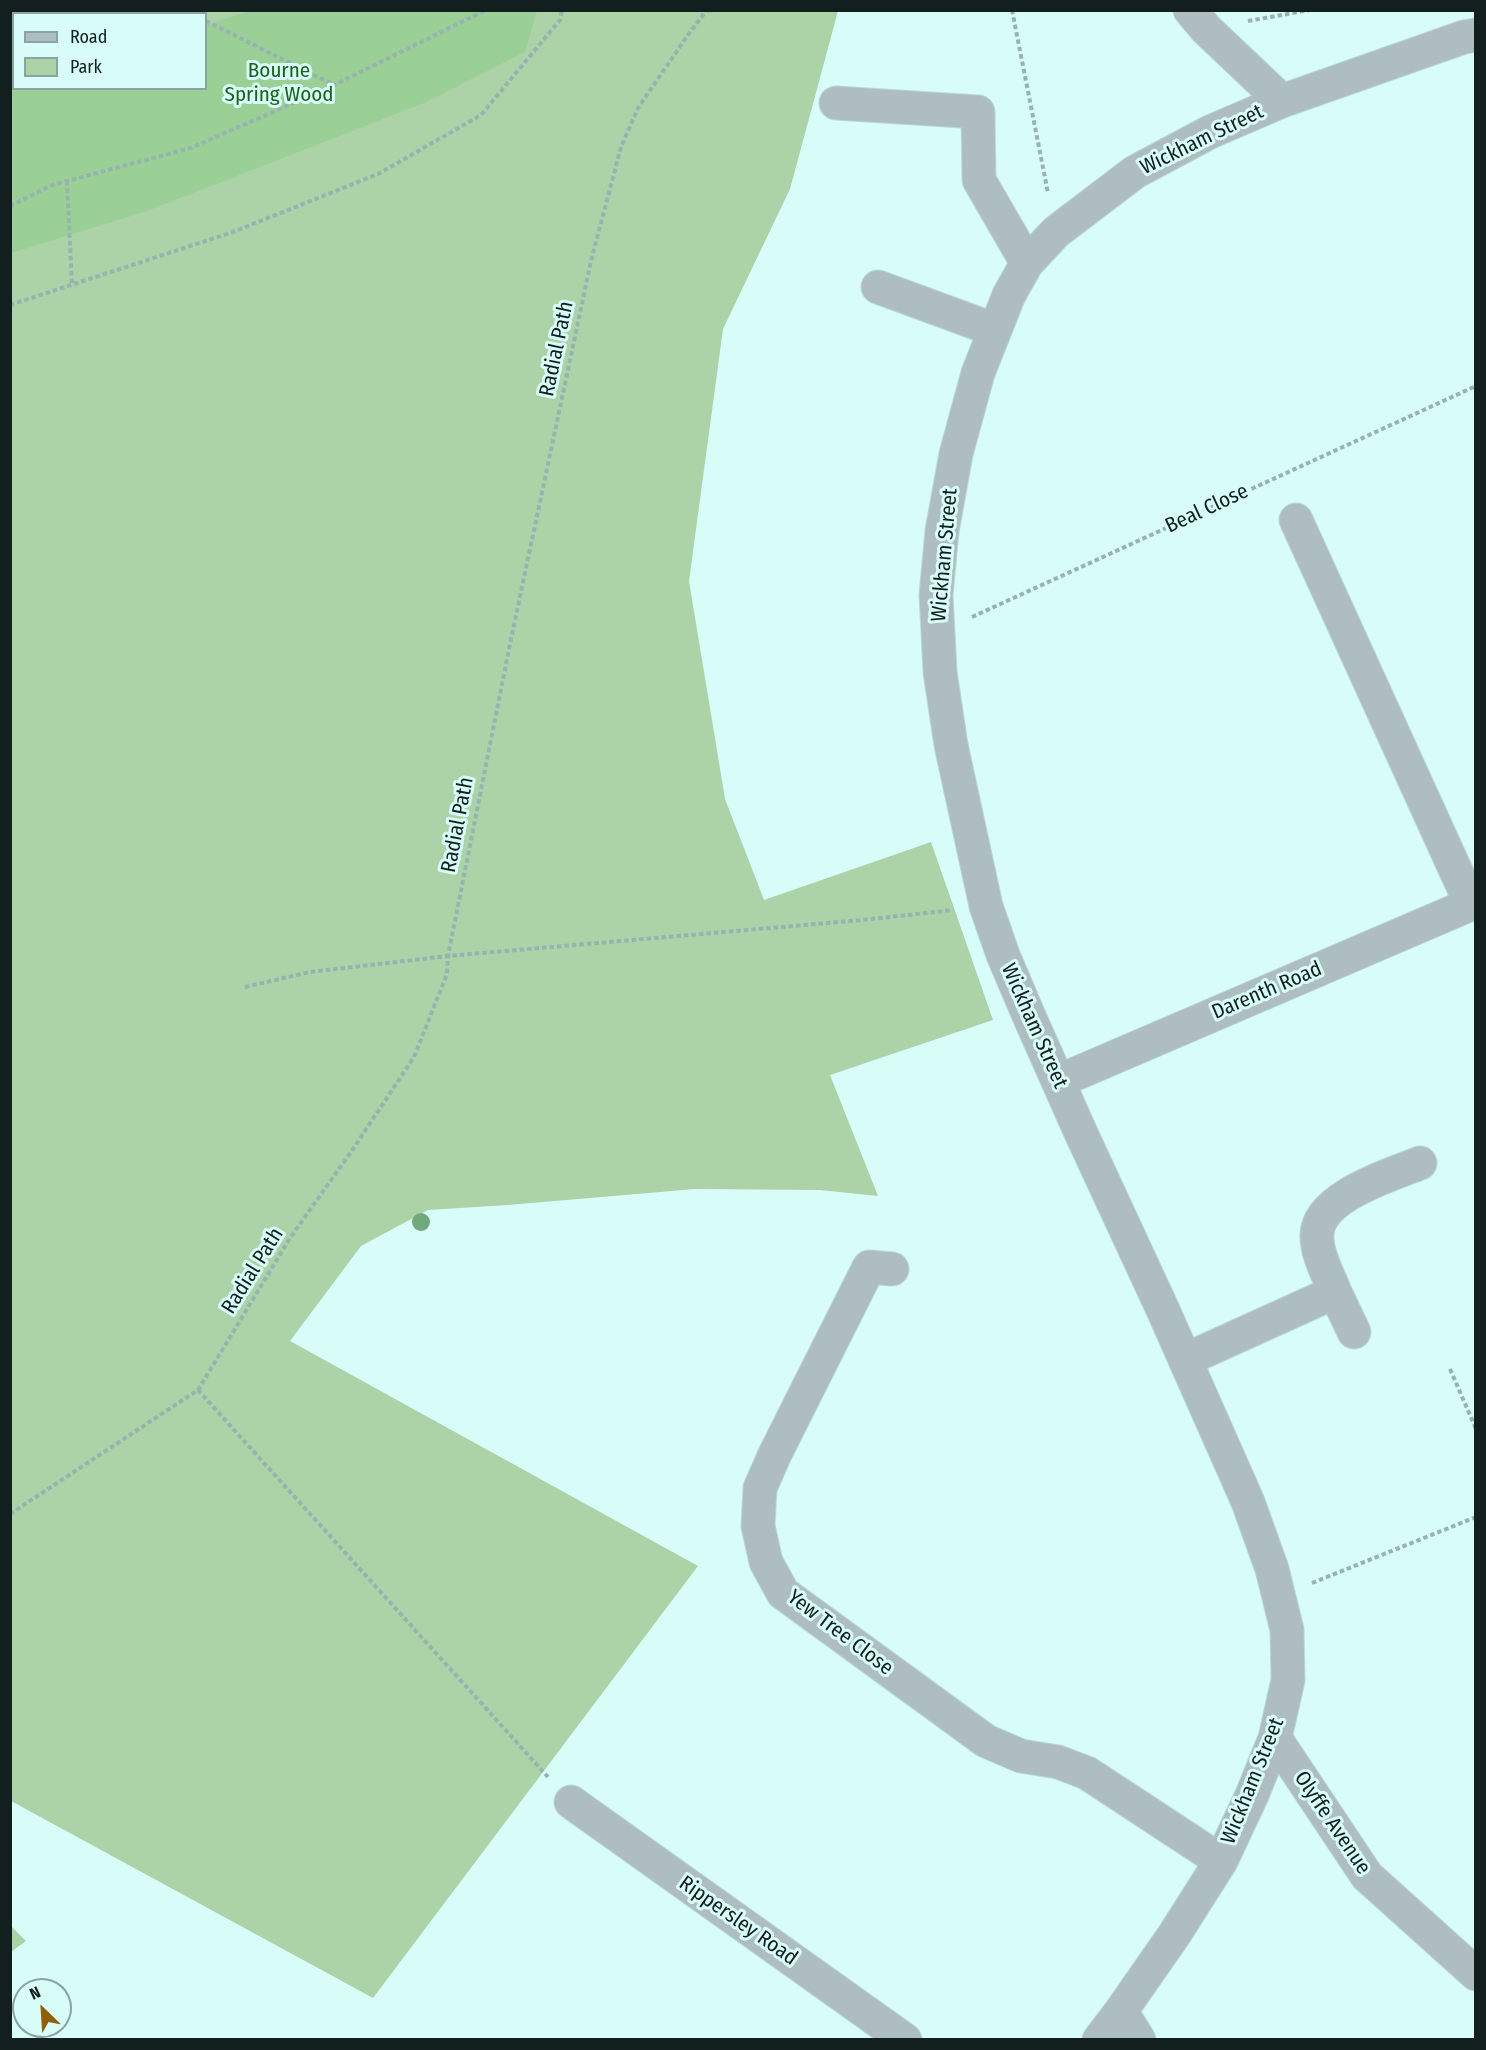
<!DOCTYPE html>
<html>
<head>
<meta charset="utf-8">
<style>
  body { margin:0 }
  #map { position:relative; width:1486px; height:2050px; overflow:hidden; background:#d8fdf8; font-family:"Fira Sans Condensed",sans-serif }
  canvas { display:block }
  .frame { position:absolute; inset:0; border:12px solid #121f1e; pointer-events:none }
  .legend { position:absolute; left:12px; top:12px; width:195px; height:78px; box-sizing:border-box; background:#d8fdf8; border:2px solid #89a4a1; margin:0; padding:8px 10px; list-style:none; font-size:18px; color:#121f1e }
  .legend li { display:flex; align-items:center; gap:12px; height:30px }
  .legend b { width:30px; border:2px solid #89a4a1 }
  .north { position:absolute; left:12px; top:1978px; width:60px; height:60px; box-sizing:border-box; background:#d8fdf8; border:2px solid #89a4a1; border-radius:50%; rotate:335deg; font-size:16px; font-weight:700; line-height:24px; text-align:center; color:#121f1e }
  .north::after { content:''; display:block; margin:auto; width:21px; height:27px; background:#8e6109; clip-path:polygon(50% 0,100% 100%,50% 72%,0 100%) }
</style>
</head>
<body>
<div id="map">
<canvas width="1486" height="2050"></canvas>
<div class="frame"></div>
<ul class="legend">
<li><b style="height:8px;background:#aebdc0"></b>Road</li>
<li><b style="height:16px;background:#abd3a7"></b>Park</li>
</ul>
<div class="north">N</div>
</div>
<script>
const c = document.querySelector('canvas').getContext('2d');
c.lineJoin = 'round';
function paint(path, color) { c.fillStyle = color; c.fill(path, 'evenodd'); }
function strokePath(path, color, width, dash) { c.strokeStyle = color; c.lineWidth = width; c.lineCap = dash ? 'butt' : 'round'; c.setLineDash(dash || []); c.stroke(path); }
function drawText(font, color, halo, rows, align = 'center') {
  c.font = font + ' "Fira Sans Condensed",sans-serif'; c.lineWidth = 6; c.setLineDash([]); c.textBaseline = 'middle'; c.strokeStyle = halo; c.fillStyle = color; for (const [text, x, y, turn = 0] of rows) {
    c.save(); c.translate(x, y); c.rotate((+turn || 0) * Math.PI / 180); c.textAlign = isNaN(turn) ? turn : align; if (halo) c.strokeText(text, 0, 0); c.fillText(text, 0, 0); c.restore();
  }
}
const green = new Path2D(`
  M11,11H838L790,189L723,329L689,581L725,799L764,900L931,842L993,1020L830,1075L878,1196L820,1190L695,1189L508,1205L428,1210L361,1246L290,1341L698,1566L373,1998L11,1801ZM14,14H206V88H14Z
  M10,1925L26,1941L11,1952H10Z`);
const forest = new Path2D(`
  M253,10L537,11L525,52L424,103L147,211L11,253V90L206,88V25Z`);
const path = new Path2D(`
  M1012,10L1048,193
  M186,14L196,10
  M206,21L334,85
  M1248,21L1310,10
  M10,79L14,78
  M67,181L72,286
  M10,206L52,185L191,148L334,85L486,10
  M10,305L233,232L378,174L481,115L560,20L562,10
  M972,617L1476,386
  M245,987L310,972L448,956L862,920L953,910
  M1450,1369L1476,1429
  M198,1390L548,1777
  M10,1514L198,1390L290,1238L351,1152L414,1057L447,974L448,956L511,639L591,261L621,147L638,108L690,32L707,10
  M1312,1583L1476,1517`);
const minor = new Path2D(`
  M1190,10L1206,29L1282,101
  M836,103L978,112L979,180L1027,263
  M878,287L995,330
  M1296,520L1471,904
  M1059,1081L1476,902
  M892,1269L869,1267L775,1454L760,1488L758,1526L766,1562L783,1593L986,1741L1021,1756L1058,1762L1087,1773L1221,1861
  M1335,1292L1354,1332
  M1185,1360L1335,1292C1328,1274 1316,1253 1317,1234C1319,1196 1391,1175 1420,1163
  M1275,1738L1367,1876L1476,1974
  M571,1802L905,2040
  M1121,2011L1139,2040
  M1099,2040L1121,2011L1174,1935L1221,1861L1252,1795L1275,1738L1288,1680L1287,1630L1272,1569L1248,1502L1163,1310L1080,1131L1029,1016L1003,955L986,906L951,745L940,672L938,632L936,595L942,531L956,454L978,373L1009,295L1027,263L1056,232L1135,172L1210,132L1282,101L1464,37L1476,35`);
const trees = [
  [421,1222]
];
const parkNames = [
  ["Bourne",279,71],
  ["Spring Wood",279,95]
];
const streetNames = [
  ["Wickham Street",1202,140,-26],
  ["Radial Path",557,349,-78],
  ["Beal Close",1207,509,-25],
  ["Wickham Street",945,555,-85],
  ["Radial Path",458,825,-79],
  ["Darenth Road",1267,991,-23],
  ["Wickham Street",1034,1026,66],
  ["Radial Path",253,1271,-58],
  ["Yew Tree Close",840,1633,37],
  ["Wickham Street",1253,1781,-68],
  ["Olyffe Avenue",1332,1823,56],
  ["Rippersley Road",738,1921,35]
];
paint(green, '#abd3a7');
paint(forest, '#9acf95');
strokePath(minor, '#b8d9d5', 35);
strokePath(path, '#96b3b0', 4, [4.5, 3]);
strokePath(minor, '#aebdc0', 33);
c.fillStyle = '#71a87d';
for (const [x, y] of trees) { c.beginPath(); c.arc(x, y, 9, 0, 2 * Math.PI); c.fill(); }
drawText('21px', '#1c6319', '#d8fdf8', parkNames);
drawText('21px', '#121f1e', '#d8fdf8', streetNames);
</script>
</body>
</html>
